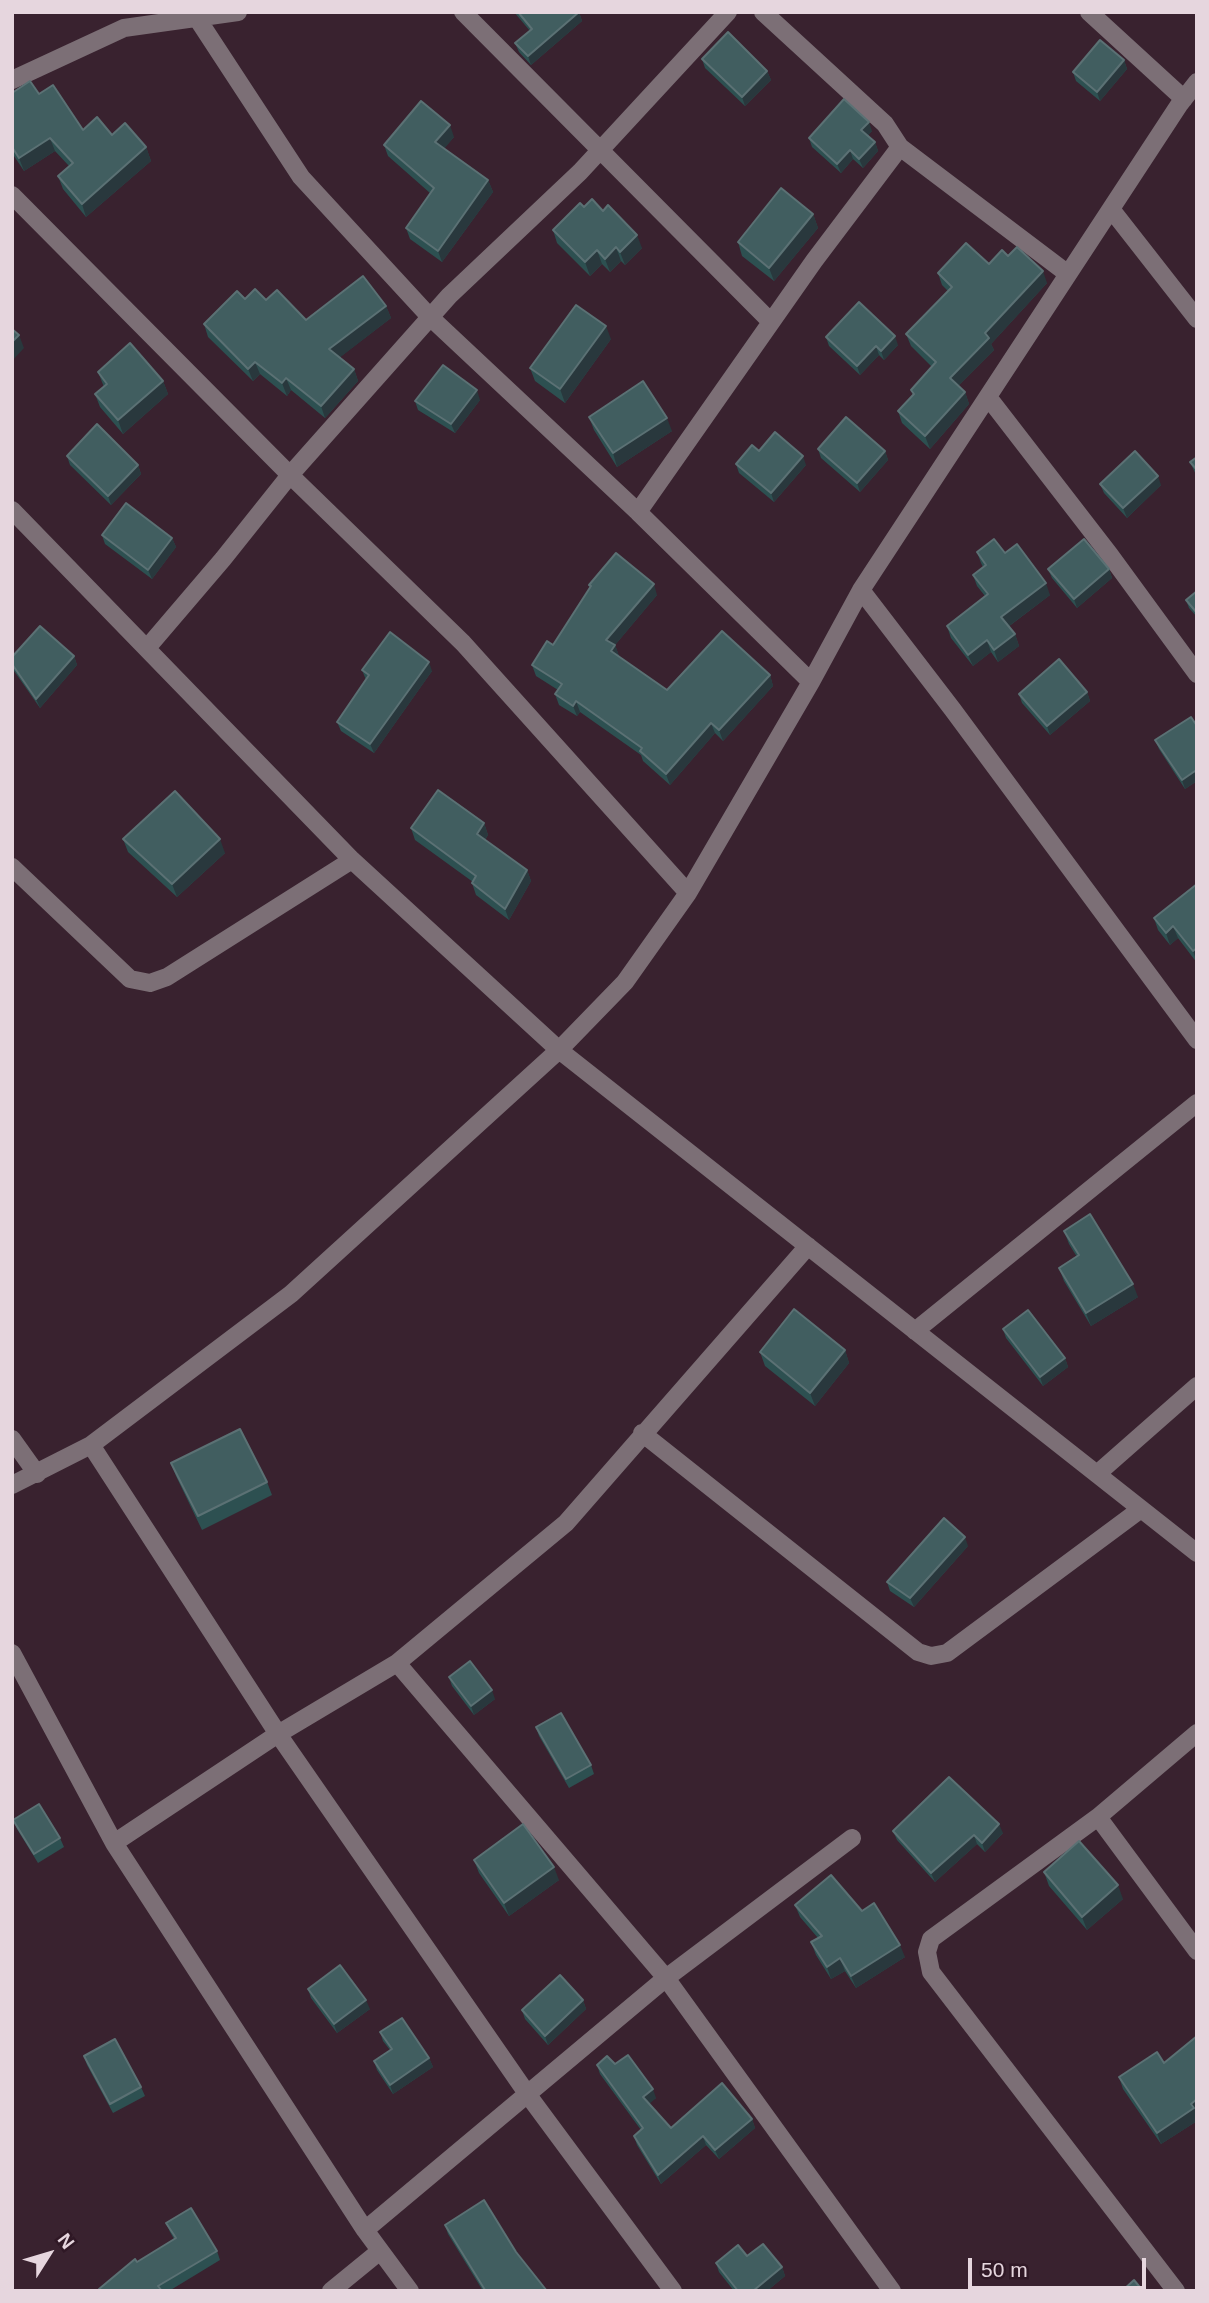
<!DOCTYPE html>
<html>
<head>
<meta charset="utf-8">
<style>
  body { margin:0 }
  #map { position:relative; width:1209px; height:2303px; overflow:hidden; background:#39222f; font-family:Helvetica,sans-serif }
  canvas { display:block }
  .frame { position:absolute; inset:0; border:14px solid #e6d6de; pointer-events:none }
  .north { position:absolute; left:14px; top:2219px; width:70px; height:70px; -webkit-text-stroke:5px #2f1825; paint-order:stroke; rotate:53deg; font-size:19px; font-weight:700; line-height:28px; text-align:center; color:#e6d6de }
  .north::after { content:''; display:block; margin:auto; width:24px; height:32px; background:#e6d6de; clip-path:polygon(50% 0,100% 100%,50% 72%,0 100%) }
  .scale { position:absolute; left:968px; top:2258px; width:178px; height:32px; box-sizing:border-box; border:4px solid #e6d6de; border-top:0; padding-left:9px; font-size:21px; line-height:24px; white-space:nowrap; color:#e6d6de; -webkit-text-stroke:5px #2f1825; paint-order:stroke }
</style>
</head>
<body>
<div id="map">
<canvas width="1209" height="2303"></canvas>
<div class="frame"></div>
<div class="north">N</div>
<div class="scale">50 m</div>
</div>
<script>
const c = document.querySelector('canvas').getContext('2d');
c.lineJoin = 'round';
function strokePath(path, color, width, dash) { c.strokeStyle = color; c.lineWidth = width; c.lineCap = dash ? 'butt' : 'round'; c.setLineDash(dash || []); c.stroke(path); }
function paint(path, color) { c.fillStyle = color; c.fill(path, 'evenodd'); }
const minor = new Path2D(`
  M193,12L301,177L430,317L638,512L811,682
  M463,12L771,322
  M763,12L885,124L900,147L1068,274
  M1089,12L1184,99
  M12,80L124,28L238,12
  M12,195L290,475L463,643L688,893
  M1111,209L1197,319
  M988,397L1110,555L1197,674
  M12,510L352,860L559,1050L1197,1553
  M638,512L814,261L900,147
  M861,590L953,710L1197,1040
  M147,648L223,559L290,475L449,296L580,172L728,12
  M12,867L130,979L150,983L167,977L352,860
  M915,1331L1197,1103
  M642,1433L918,1652L931,1656L947,1653L1141,1509
  M12,1439L37,1474
  M91,1445L278,1734L528,2095L673,2291
  M1097,1474L1197,1386
  M12,1485L91,1445L291,1294L559,1050L625,982L688,893L811,682L861,590L1179,105L1197,82
  M12,1653L114,1843L365,2230L410,2291
  M397,1663L666,1978L892,2291
  M1098,1817L1197,1951
  M114,1843L278,1734L397,1663L566,1523L808,1246
  M365,2230L666,1978L852,1838
  M331,2291L380,2251
  M1176,2291L931,1972L927,1952L931,1939L1098,1817L1197,1733`);
const wall = new Path2D(`
  M514,12H579L582,21L531,65L519,52L515,43L530,31Z
  M702,59L767,71L771,80L745,106L705,68Z
  M1124,60L1127,69L1100,101L1076,81L1073,72Z
  M12,93L39,94L83,130L112,135L146,147L151,161L86,217L63,189L58,176L69,166L55,151L24,171L12,153Z
  M872,131L868,135L875,142L878,151L863,168L853,159L841,173L812,147L809,138Z
  M454,137L444,148L488,180L493,192L442,262L410,239L406,228L430,193L388,156L384,145Z
  M584,207L642,248L625,265L621,261L610,272L602,264L590,276L557,243L553,230Z
  M813,214L818,228L774,281L742,256L738,242Z
  M1008,256L1047,283L991,344L994,350L958,386L965,392L969,404L930,449L902,423L898,411L913,395L911,390L932,367L911,346L906,334L948,291L942,285L938,273L989,264Z
  M245,299L266,300L306,320L386,306L391,318L340,357L354,369L358,381L325,418L291,390L287,396L260,374L253,381L208,337L204,324Z
  M826,337L898,345L884,360L879,355L860,375L829,346Z
  M611,339L565,403L535,381L530,368Z
  M98,372L163,381L168,394L123,434L100,407L95,394L104,387Z
  M480,400L455,433L418,410L415,401Z
  M589,417L672,431L617,467L594,430Z
  M818,449L885,451L888,460L860,492L821,458Z
  M759,451L806,465L774,502L739,473L736,464Z
  M67,456L138,465L141,474L111,505L70,465Z
  M1197,457V477L1190,462Z
  M1100,484L1161,485L1127,518L1104,493Z
  M102,535L172,538L176,547L152,579L105,544Z
  M977,552L1005,553L1050,595L1008,627L1015,634L1019,646L998,662L991,652L973,666L951,638L947,626L985,596L977,586L973,575L983,567L981,563Z
  M1048,569H1109L1112,578L1077,608L1052,578Z
  M589,585L657,595L615,645L619,656L667,690L770,675L773,686L723,741L715,733L670,785L643,761L641,755L580,712L577,716L559,705L555,694L558,690L536,676L532,665L553,645L590,588Z
  M1197,591V617L1189,608L1186,600Z
  M74,656L77,665L40,708L12,668V657Z
  M362,670L432,671L374,753L341,731L337,722L366,680Z
  M1087,692L1090,701L1050,735L1022,703L1019,694Z
  M1197,726V781L1185,789L1159,749L1155,740Z
  M484,823L488,835L485,840L527,870L531,881L509,920L476,895L472,883L473,882L415,840L411,828Z
  M123,839L225,853L177,897L128,852Z
  M1197,884V963L1178,938L1170,945L1158,930L1154,918Z
  M1064,1231L1138,1297L1091,1326L1064,1281L1059,1268L1077,1257L1069,1244Z
  M1003,1329L1065,1358L1068,1367L1043,1386L1006,1338Z
  M845,1350L849,1363L815,1406L765,1366L760,1352Z
  M171,1463L267,1482L272,1495L202,1530L176,1476Z
  M968,1546L914,1607L890,1591L887,1582Z
  M449,1677L495,1699L474,1715L452,1686Z
  M536,1727L591,1765L594,1774L569,1788L539,1736Z
  M13,1820L60,1838L64,1847L38,1863L17,1829Z
  M893,1831L1003,1833L985,1852L977,1844L935,1882L897,1840Z
  M474,1860L559,1880L509,1916L479,1873Z
  M1044,1872L1123,1899L1087,1930L1049,1886Z
  M795,1905L905,1957L856,1988L845,1971L831,1979L816,1955L811,1942L818,1938L800,1917Z
  M308,1989L370,2009L337,2033L311,1998Z
  M583,2000L586,2009L548,2045L525,2019L522,2010Z
  M380,2032L429,2058L433,2067L393,2094L377,2070L374,2061L390,2050L383,2041Z
  M1197,2036V2121L1161,2144L1123,2089L1119,2077L1164,2063Z
  M84,2056L141,2087L145,2096L113,2113L87,2065Z
  M615,2064L656,2098L649,2103L671,2128L752,2119L755,2128L719,2159L706,2145L661,2184L637,2145L634,2136L641,2130L600,2074L597,2065Z
  M166,2223L217,2251L220,2260L169,2291H99V2289L137,2262L174,2239L170,2232Z
  M445,2225L516,2252L483,2291L448,2234Z
  M747,2256L782,2267L785,2276L767,2291H734L719,2272L716,2263Z`);
const shadedWall = new Path2D(`
  M579,12L582,21L531,65L528,56Z
  M1124,60L1127,69L1100,101L1097,92Z
  M767,71L771,80L745,106L742,97Z
  M869,122L872,131L865,139L861,130Z
  M450,125L454,137L440,154L435,142Z
  M50,138L55,151L24,171L19,158Z
  M875,142L878,151L863,168L859,159Z
  M146,147L151,161L86,217L82,204Z
  M850,150L853,159L841,173L837,164Z
  M488,180L493,192L442,262L438,251Z
  M813,214L818,228L774,281L769,268Z
  M637,235L642,248L625,265L620,252Z
  M616,247L621,261L610,272L605,259Z
  M597,250L602,264L590,276L585,262Z
  M1043,271L1047,283L991,344L994,350L954,390L950,378L985,333Z
  M386,306L391,318L334,362L329,349Z
  M606,326L611,339L565,403L560,389Z
  M19,335L24,348L12,361V342Z
  M895,336L898,345L884,360L881,351Z
  M876,346L879,355L860,375L857,366Z
  M255,362L260,374L253,381L248,369Z
  M354,369L358,381L325,418L321,406Z
  M286,378L291,390L287,396L282,383Z
  M163,381L168,394L123,434L118,420Z
  M477,390L480,400L455,433L451,424Z
  M965,392L969,404L930,449L925,436Z
  M667,418L672,431L617,467L613,453Z
  M885,451L888,460L860,492L857,483Z
  M803,456L806,465L774,502L771,493Z
  M138,465L141,474L111,505L108,496Z
  M1158,476L1161,485L1127,518L1123,508Z
  M172,538L176,547L152,579L148,570Z
  M1109,569L1112,578L1077,608L1074,599Z
  M1046,583L1050,595L1005,629L1001,617Z
  M654,584L657,595L610,651L606,640Z
  M1015,634L1019,646L998,662L994,650Z
  M987,640L991,652L973,666L968,655Z
  M615,645L619,656L611,651Z
  M74,656L77,665L40,708L36,699Z
  M429,662L432,671L374,753L370,744Z
  M770,675L773,686L723,741L719,730Z
  M1087,692L1090,701L1050,735L1047,726Z
  M576,701L580,712L577,716L573,706Z
  M711,723L715,733L670,785L666,774Z
  M1195,771L1197,781L1185,789L1182,780Z
  M484,823L488,835L481,845L477,834Z
  M220,839L225,853L177,897L172,884Z
  M527,870L531,881L509,920L505,909Z
  M1173,926L1178,938L1170,945L1166,933Z
  M1197,948V962L1193,951Z
  M1133,1284L1138,1297L1091,1326L1086,1313Z
  M845,1350L849,1363L815,1406L810,1393Z
  M1065,1358L1068,1367L1043,1386L1040,1377Z
  M965,1537L968,1546L914,1607L910,1598Z
  M492,1690L495,1699L474,1715L471,1706Z
  M999,1824L1003,1833L985,1852L982,1843Z
  M974,1835L977,1844L935,1882L931,1873Z
  M554,1867L559,1880L509,1916L504,1903Z
  M1118,1885L1123,1899L1087,1930L1082,1917Z
  M900,1945L905,1957L856,1988L851,1976Z
  M840,1958L845,1971L831,1979L827,1967Z
  M366,2000L370,2009L337,2033L334,2024Z
  M583,2000L586,2009L548,2045L545,2036Z
  M429,2058L433,2067L393,2094L390,2085Z
  M653,2089L656,2098L647,2106L643,2097Z
  M1197,2099V2121L1161,2144L1157,2133Z
  M752,2119L755,2128L719,2159L715,2150Z
  M703,2136L706,2145L661,2184L658,2175Z
  M782,2267L785,2276L767,2291H753Z`);
const building = new Path2D(`
  M518,12H579L528,56L515,43L532,29Z
  M728,32L767,71L742,97L702,59Z
  M1100,40L1124,60L1097,92L1073,72Z
  M30,81L39,94L53,85L83,130L97,117L112,135L125,123L146,147L82,204L58,176L73,163L50,138L19,158L12,147V93Z
  M844,99L869,122L861,130L875,142L859,159L850,150L837,164L809,138Z
  M421,101L450,125L435,142L488,180L438,251L406,228L434,188L384,145Z
  M781,188L813,214L769,268L738,242Z
  M592,199L603,211L608,205L637,235L620,252L616,247L605,259L597,250L585,262L553,230L580,203L584,207Z
  M966,243L989,264L1002,250L1008,256L1017,247L1043,271L985,333L989,338L950,378L965,392L925,436L898,411L914,394L911,390L936,362L906,334L952,287L938,273Z
  M363,276L386,306L329,349L354,369L321,406L286,378L282,383L255,362L248,369L204,324L237,291L245,299L255,289L266,300L277,290L306,320Z
  M859,302L895,336L881,351L876,346L857,366L826,337Z
  M576,305L606,326L560,389L530,368Z
  M12,329L19,335L12,342Z
  M130,343L163,381L118,420L95,394L107,384L98,372Z
  M443,365L477,390L451,424L415,401Z
  M643,381L667,418L613,453L589,417Z
  M846,417L885,451L857,483L818,449Z
  M97,424L138,465L108,496L67,456Z
  M775,432L803,456L771,493L736,464L752,445L759,451Z
  M1135,451L1158,476L1123,508L1100,484Z
  M1197,457V470L1190,462Z
  M126,503L172,538L148,570L102,535Z
  M994,539L1005,553L1017,544L1046,583L1001,617L1015,634L994,650L987,640L968,655L947,626L988,594L973,575L986,565L977,552Z
  M1084,539L1109,569L1074,599L1048,569Z
  M616,553L654,584L606,640L615,645L611,651L667,690L722,631L770,675L719,730L711,723L666,774L640,751L642,748L576,701L573,706L555,694L562,684L532,665L547,641L553,645L591,586L589,585Z
  M1197,591V613L1186,600Z
  M40,626L74,656L36,699L12,664V657Z
  M390,632L429,662L370,744L337,722L369,675L362,670Z
  M1059,659L1087,692L1047,726L1019,694Z
  M1191,717L1197,726V774L1195,771L1182,780L1155,740Z
  M438,790L484,823L477,834L527,870L505,909L472,883L476,876L411,828Z
  M175,791L220,839L172,884L123,839Z
  M1197,884V948L1193,951L1173,926L1166,933L1154,918Z
  M1090,1214L1133,1284L1086,1313L1059,1268L1079,1255L1064,1231Z
  M794,1309L845,1350L810,1393L760,1352Z
  M1028,1310L1065,1358L1040,1377L1003,1329Z
  M240,1429L267,1482L198,1516L171,1463Z
  M944,1518L965,1537L910,1598L887,1582Z
  M470,1661L492,1690L471,1706L449,1677Z
  M561,1713L591,1765L566,1779L536,1727Z
  M949,1777L999,1824L982,1843L974,1835L931,1873L893,1831Z
  M39,1804L60,1838L34,1854L13,1820Z
  M523,1824L554,1867L504,1903L474,1860Z
  M1079,1841L1118,1885L1082,1917L1044,1872Z
  M831,1875L862,1911L874,1903L900,1945L851,1976L840,1958L827,1967L811,1942L822,1936L795,1905Z
  M340,1965L366,2000L334,2024L308,1989Z
  M560,1975L583,2000L545,2036L522,2010Z
  M402,2018L429,2058L390,2085L374,2061L392,2049L380,2032Z
  M1197,2036V2099L1191,2104L1194,2108L1157,2133L1119,2077L1157,2052L1164,2063Z
  M115,2039L141,2087L110,2104L84,2056Z
  M628,2055L653,2089L643,2097L671,2128L722,2083L752,2119L715,2150L703,2136L658,2175L634,2136L643,2128L597,2065L607,2056L615,2064Z
  M484,2200L516,2252L547,2291H483L485,2290L445,2225Z
  M191,2208L217,2251L158,2286L162,2291H100L99,2289L135,2259L137,2262L176,2238L166,2223Z
  M763,2244L782,2267L753,2291H738L716,2263L738,2245L747,2256Z
  M1134,2280L1143,2291H1122Z`);
strokePath(minor, '#7c6f76', 18);
paint(wall, '#2d5051');
paint(shadedWall, '#29383d');
paint(building, '#415e60');
strokePath(building, '#5b7174', 2);
</script>
</body>
</html>
